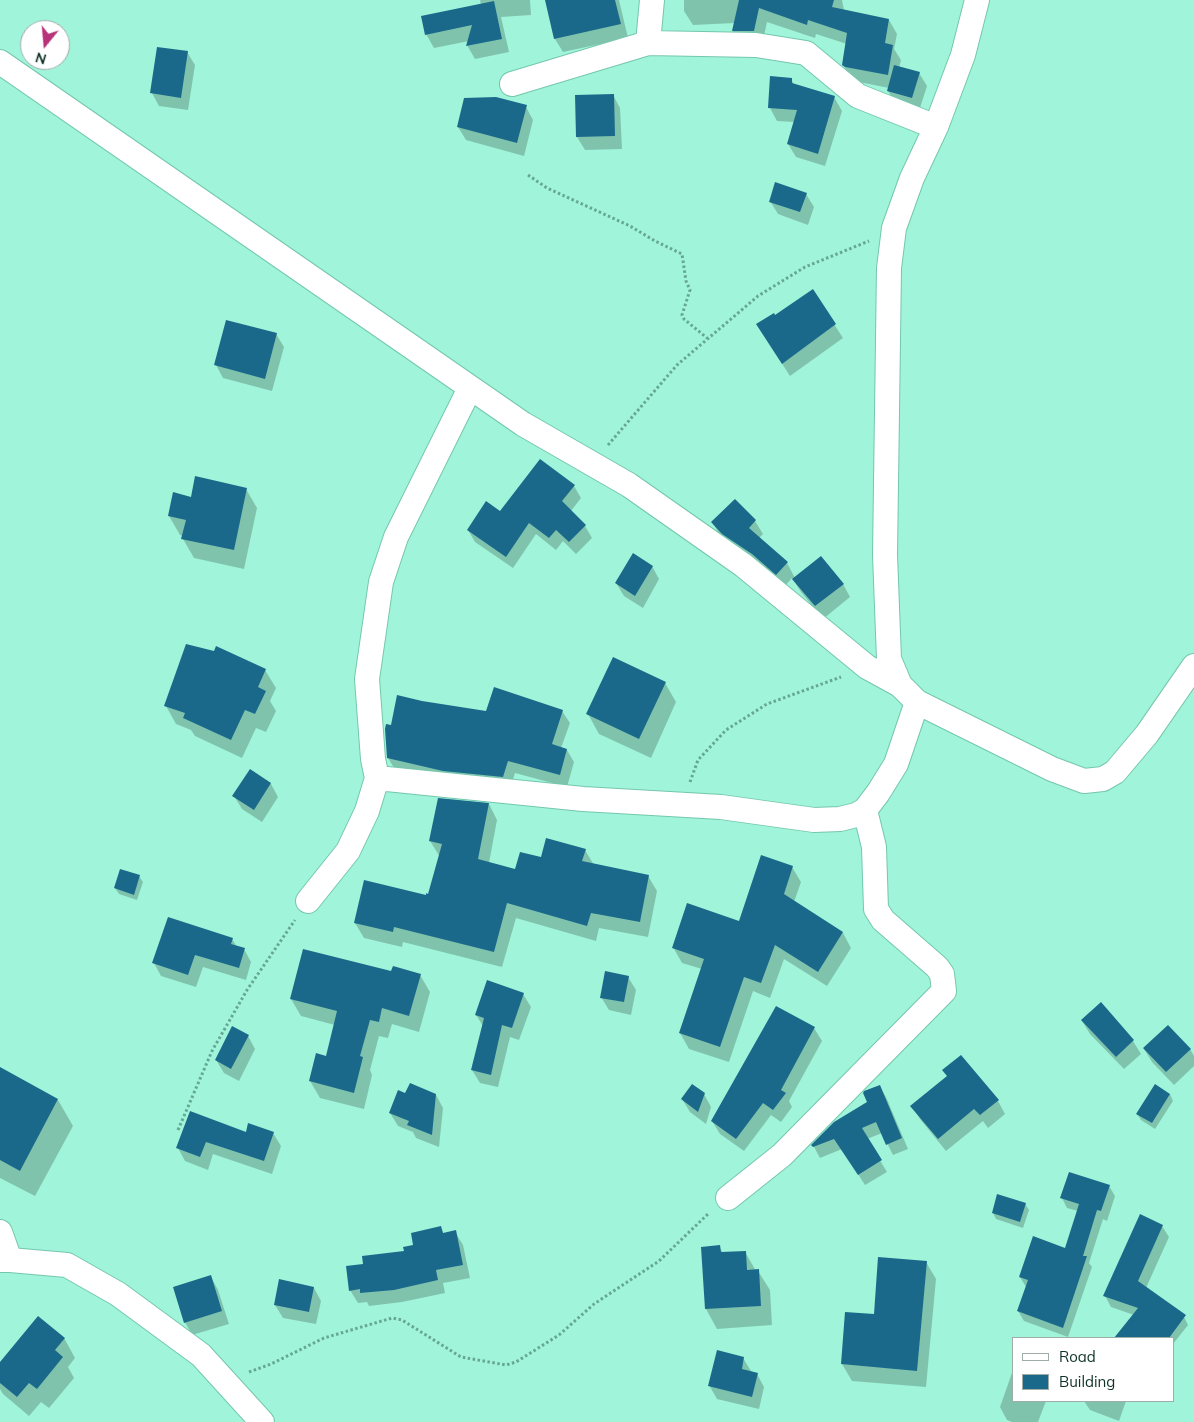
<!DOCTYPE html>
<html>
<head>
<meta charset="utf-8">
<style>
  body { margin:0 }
  #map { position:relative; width:1194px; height:1422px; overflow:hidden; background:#a0f4d9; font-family:Mulish,sans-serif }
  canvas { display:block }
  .legend { position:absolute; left:1012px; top:1337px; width:162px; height:65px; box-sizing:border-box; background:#fff; border:1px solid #9fada9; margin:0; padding:6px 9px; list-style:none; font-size:15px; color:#0f3329 }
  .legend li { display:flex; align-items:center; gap:10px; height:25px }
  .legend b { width:25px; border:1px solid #9fada9 }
  .north { position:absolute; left:20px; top:20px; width:50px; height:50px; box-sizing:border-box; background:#fff; border:1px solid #9fada9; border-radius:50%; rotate:197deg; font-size:14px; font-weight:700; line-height:20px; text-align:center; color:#0f3329 }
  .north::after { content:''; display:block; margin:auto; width:18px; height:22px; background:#b7347b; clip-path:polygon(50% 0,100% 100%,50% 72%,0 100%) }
</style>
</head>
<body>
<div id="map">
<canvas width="1194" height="1422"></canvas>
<ul class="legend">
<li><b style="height:6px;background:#fff"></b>Road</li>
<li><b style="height:14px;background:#1a698b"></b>Building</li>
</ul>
<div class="north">N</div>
</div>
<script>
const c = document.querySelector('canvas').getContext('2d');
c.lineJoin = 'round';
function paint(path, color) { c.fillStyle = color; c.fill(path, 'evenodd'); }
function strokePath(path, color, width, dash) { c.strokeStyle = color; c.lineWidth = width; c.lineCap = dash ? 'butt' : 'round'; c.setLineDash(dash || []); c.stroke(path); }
const shadow = new Path2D(`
  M480,0H530L531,15L501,17L509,52L475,59L467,45L469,41L434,48L426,34L481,5Z
  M546,0H619L628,38L563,52L555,39Z
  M684,0H842L844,10L889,20L897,34L894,49L901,60L899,68L919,73L927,86L919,111L896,104L888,91L889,88L854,81L851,79L843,64L847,44L816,34L815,38L767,22L762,45H741L733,31L735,23L693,25L684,11Z
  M187,52L195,65L188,110L159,106L152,93Z
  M791,79L795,86L834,97L842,111L825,166L796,157L788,144L795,122L777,121L770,108Z
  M613,95L620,108L622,149L585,150L577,137Z
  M526,107L533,120L524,156L466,140L458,127Z
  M806,194L814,207L808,225L778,214L770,201Z
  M812,290L843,338L790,376L765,337Z
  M276,334L284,347L272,391L223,378L216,365Z
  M574,486L581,498L571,511L585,526L592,538L576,554L563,541L556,550L536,534L513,568L475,542L468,530L501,512Z
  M246,489L257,508L244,569L194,558L183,539V536L180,535L169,516L192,498Z
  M734,500L755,521L763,534L759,538L787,563L795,578L843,584L850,597L823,619L801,592L792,578L784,587L720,535L712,522Z
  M652,566L659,579L643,608L624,596L616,583Z
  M265,670L276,688L270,701L276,711L266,732L256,728L242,758L195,736L191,730L176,724L166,706Z
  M665,683L676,702L651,758L599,734L588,714Z
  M562,711L570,723L561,748L567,750L574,762L567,787L515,773L510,789L396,771L388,758L392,727L487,712Z
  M250,771L271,784L278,797L262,822L242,809L234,796Z
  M489,804L497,820L489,863L516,871L541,859L585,850L594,865L648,876L657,891L648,937L599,928L596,941L516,918L502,967L403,942L402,947L364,938L355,923L429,895L440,857L430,841Z
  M792,867L801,882L794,902L843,933L851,948L827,986L784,959L770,998L753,991L729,1062L689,1049L680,1033L702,969L682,963L673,947L740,923Z
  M139,876L143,882L137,900L119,894L115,888Z
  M232,939L237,947L244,949L251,962L246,980L203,967L196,987L161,976L154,963Z
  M392,973L420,975L430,992L419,1032L392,1024L388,1038L379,1036L370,1070L372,1075L364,1109L320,1098L310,1081L327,1058L335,1025L301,1016L291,999Z
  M628,977L636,990L631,1015L609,1010L601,997Z
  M523,994L531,1007L519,1040L510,1037L498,1087L480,1083L472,1070L483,1026L476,1015Z
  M1100,1004L1133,1041L1141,1054L1124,1069L1090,1034L1082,1021Z
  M814,1028L822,1041L789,1101L792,1107L781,1122L771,1115L744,1151L720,1134L712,1121Z
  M248,1036L255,1049L239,1081L224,1073L216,1060Z
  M1144,1049H1190L1194,1056V1066L1174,1085L1152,1062Z
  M0,1069L58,1100L73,1126L35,1196L0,1178Z
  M879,1086L886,1097L908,1149L893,1155L882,1133L867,1139L887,1172L865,1185L842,1149L820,1158L813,1145L868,1102Z
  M704,1094L711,1107L706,1124L690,1112L682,1099Z
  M1170,1094L1173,1101L1155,1129L1141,1120L1137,1114Z
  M406,1095H436L443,1108L439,1147L416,1138L413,1132L398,1126L390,1113Z
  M998,1101L1005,1114L988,1128L983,1121L946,1151L920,1119L912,1106Z
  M191,1112L246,1133H273L281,1146L272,1174L213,1154L208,1170L185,1161L178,1148Z
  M1109,1186L1115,1196L1107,1221L1103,1219L1089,1263L1092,1267L1068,1337L1024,1321L1018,1311L1026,1287L1020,1277L1066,1250L1078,1211L1067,1208L1062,1198Z
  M998,1196L1025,1204L1029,1210L1023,1228L996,1219L993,1213Z
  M1162,1226L1169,1237L1146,1288L1182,1313L1188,1325L1173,1344V1338H1116L1134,1315L1111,1307L1105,1296Z
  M440,1228L444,1234L455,1232L463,1245L470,1278L443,1283L445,1293L402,1302L369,1306L367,1302L358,1303L350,1290L364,1265L406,1252Z
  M719,1247L723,1253L745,1252L756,1271H758L770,1290L772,1325L717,1329L706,1309Z
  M926,1262L936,1279L926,1387L852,1381L842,1364Z
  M211,1277L218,1290L229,1324L192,1335L185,1322Z
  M314,1288L321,1301L316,1324L283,1318L275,1305Z
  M64,1338L75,1358L68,1367L74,1378L49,1408L41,1402L29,1416L3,1394L0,1389V1364Z
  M743,1358L751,1371L757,1374L764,1387L759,1409L717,1399L709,1385Z
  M1013,1370V1401H1046L1038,1422H1012L1007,1420L1000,1407Z
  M1084,1401H1126L1119,1421L1090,1410Z`);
const building = new Path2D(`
  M545,0H615L621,24L554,39Z
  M739,0H834L832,7L889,19L885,43L893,45L888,75L845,67L842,65L847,33L808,20L807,25L759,8L754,31H732Z
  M494,1L502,39L466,46L472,25L425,35L421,16Z
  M157,47L188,51L181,98L150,93Z
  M894,65L920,72L912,98L887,91Z
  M770,76L792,78V83L835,96L818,154L787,144L797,110L768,108Z
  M614,94L615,136L576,137L575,95Z
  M496,97L527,105L517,143L457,127L464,98Z
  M775,182L807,193L800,212L769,202Z
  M813,289L836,324L782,364L756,324L774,313L775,315Z
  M226,320L277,333L265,379L214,365Z
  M540,459L575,485L562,501L586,525L569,542L556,530L549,538L529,523L506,557L467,530L486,501L500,511Z
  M195,476L247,488L234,550L181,539L186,520L168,516L173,492L191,497Z
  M735,499L756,520L749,528L788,562L776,575L752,554L722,534L711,522Z
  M633,553L653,566L635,596L615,583Z
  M821,556L844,584L815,606L792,579Z
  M186,644L214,651L216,646L266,669L258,687L266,691L255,714L245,710L231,740L183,718L185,713L164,706Z
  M613,657L666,682L639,739L586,714Z
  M494,687L563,710L552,744L567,749L560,775L508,761L503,777L443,771L387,758L385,729L386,724L391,725L397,695L422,701L486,711Z
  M250,769L271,783L254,810L232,796Z
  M438,798L489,803L478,859L515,869L520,852L541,857L546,838L586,849L582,861L649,875L640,922L591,913L587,926L507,903L494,952L394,927L393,932L354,923L364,880L426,895V893L428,894L442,844L429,841Z
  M761,855L793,866L784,894L843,932L818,972L775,945L761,983L744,977L720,1047L679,1033L704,959L672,948L687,903L739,921Z
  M120,869L140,875L134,895L114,888Z
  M168,917L233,938L231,944L245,948L239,968L195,955L188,975L152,963Z
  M303,949L391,971L393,966L421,974L409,1016L382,1008L379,1022L370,1020L360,1056L363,1057L354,1093L309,1081L316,1053L326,1056L337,1011L290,999Z
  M605,971L629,976L624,1002L600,998Z
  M487,980L524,993L512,1028L502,1025L491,1075L471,1070L484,1018L475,1015Z
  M1101,1002L1134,1040L1116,1057L1081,1020Z
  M776,1006L815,1027L781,1090L786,1093L773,1110L763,1103L736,1139L711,1121Z
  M1168,1025L1191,1049L1166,1072L1143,1048Z
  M232,1026L249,1035L231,1069L215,1060Z
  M961,1055L999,1100L980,1115L974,1109L938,1139L910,1106L947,1076L942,1070Z
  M0,1067L58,1099L20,1171L0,1160Z
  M410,1083L436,1094L432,1135L407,1125L409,1121L389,1113L398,1090L405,1093Z
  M692,1084L705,1093L698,1112L681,1099Z
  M1155,1084L1170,1094L1152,1123L1136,1114Z
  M880,1085L902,1138L886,1145L876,1122L862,1128L882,1160L858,1175L834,1139L813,1147L811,1145L834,1122L867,1102L863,1093L864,1091Z
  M190,1111L246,1132L248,1123L274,1132L264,1161L206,1142L200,1157L176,1148Z
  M1069,1172L1110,1185L1101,1211L1097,1210L1083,1256H1087L1063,1328L1017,1311L1028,1280L1019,1277L1033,1236L1065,1248L1079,1204L1060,1198Z
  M997,1194L1026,1203L1020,1222L992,1213Z
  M1140,1214L1163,1225L1138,1281L1186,1315L1169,1338H1114L1138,1308L1103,1296Z
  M441,1226L443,1233L456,1230L463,1265L436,1270L438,1280L394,1290L360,1293V1289L349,1291L346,1266L363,1264L362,1256L404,1251L403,1247L413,1245L411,1233Z
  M720,1245L721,1252L746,1251L747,1270L759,1269L761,1306L705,1309L701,1247Z
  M878,1257L927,1261L917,1371L841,1364L845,1312L874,1314Z
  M211,1275L222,1311L184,1323L173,1287Z
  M279,1279L314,1287L309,1312L274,1305Z
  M38,1316L65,1338L55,1350L63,1357L37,1389L29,1383L17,1397L0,1383V1362Z
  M717,1350L744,1357L742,1369L758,1373L752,1397L708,1386Z`);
const path = new Path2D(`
  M528,175L547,188L630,226L655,241L682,254L686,281L690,290L682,315L684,319L707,338
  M608,445L677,365L758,296L805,267L869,241
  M690,782L698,760L726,730L767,704L841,677
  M178,1130L212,1051L247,990L295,920
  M249,1372L271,1364L324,1338L392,1318L402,1320L461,1357L506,1365L516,1362L559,1335L594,1304L659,1261L709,1213`);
const street = new Path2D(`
  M977,0L963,55L936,127L912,178L894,228L889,268L885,555L889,659L900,685L917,702L1052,769L1084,781L1103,779L1115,772L1147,734L1194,666
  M648,43L652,0
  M0,62L523,424L629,485L743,565L867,667L900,685
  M512,84L648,43L756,45L806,53L858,96L936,127
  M377,778L583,799L721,807L814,820L840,819L856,815L865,810L878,793L896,764L917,702
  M308,901L348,851L367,811L377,778L373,759L367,679L381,582L396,537L470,388
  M728,1198L782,1155L944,991L942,974L937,967L883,920L876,909L874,847L865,810
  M0,1232L10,1260
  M0,1260H10L67,1265L118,1294L201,1355L262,1422`);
paint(shadow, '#0003');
paint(building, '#1a698b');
strokePath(street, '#74c7ad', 26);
strokePath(path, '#66a793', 3, [2.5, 2.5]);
strokePath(street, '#fff', 24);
</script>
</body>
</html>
